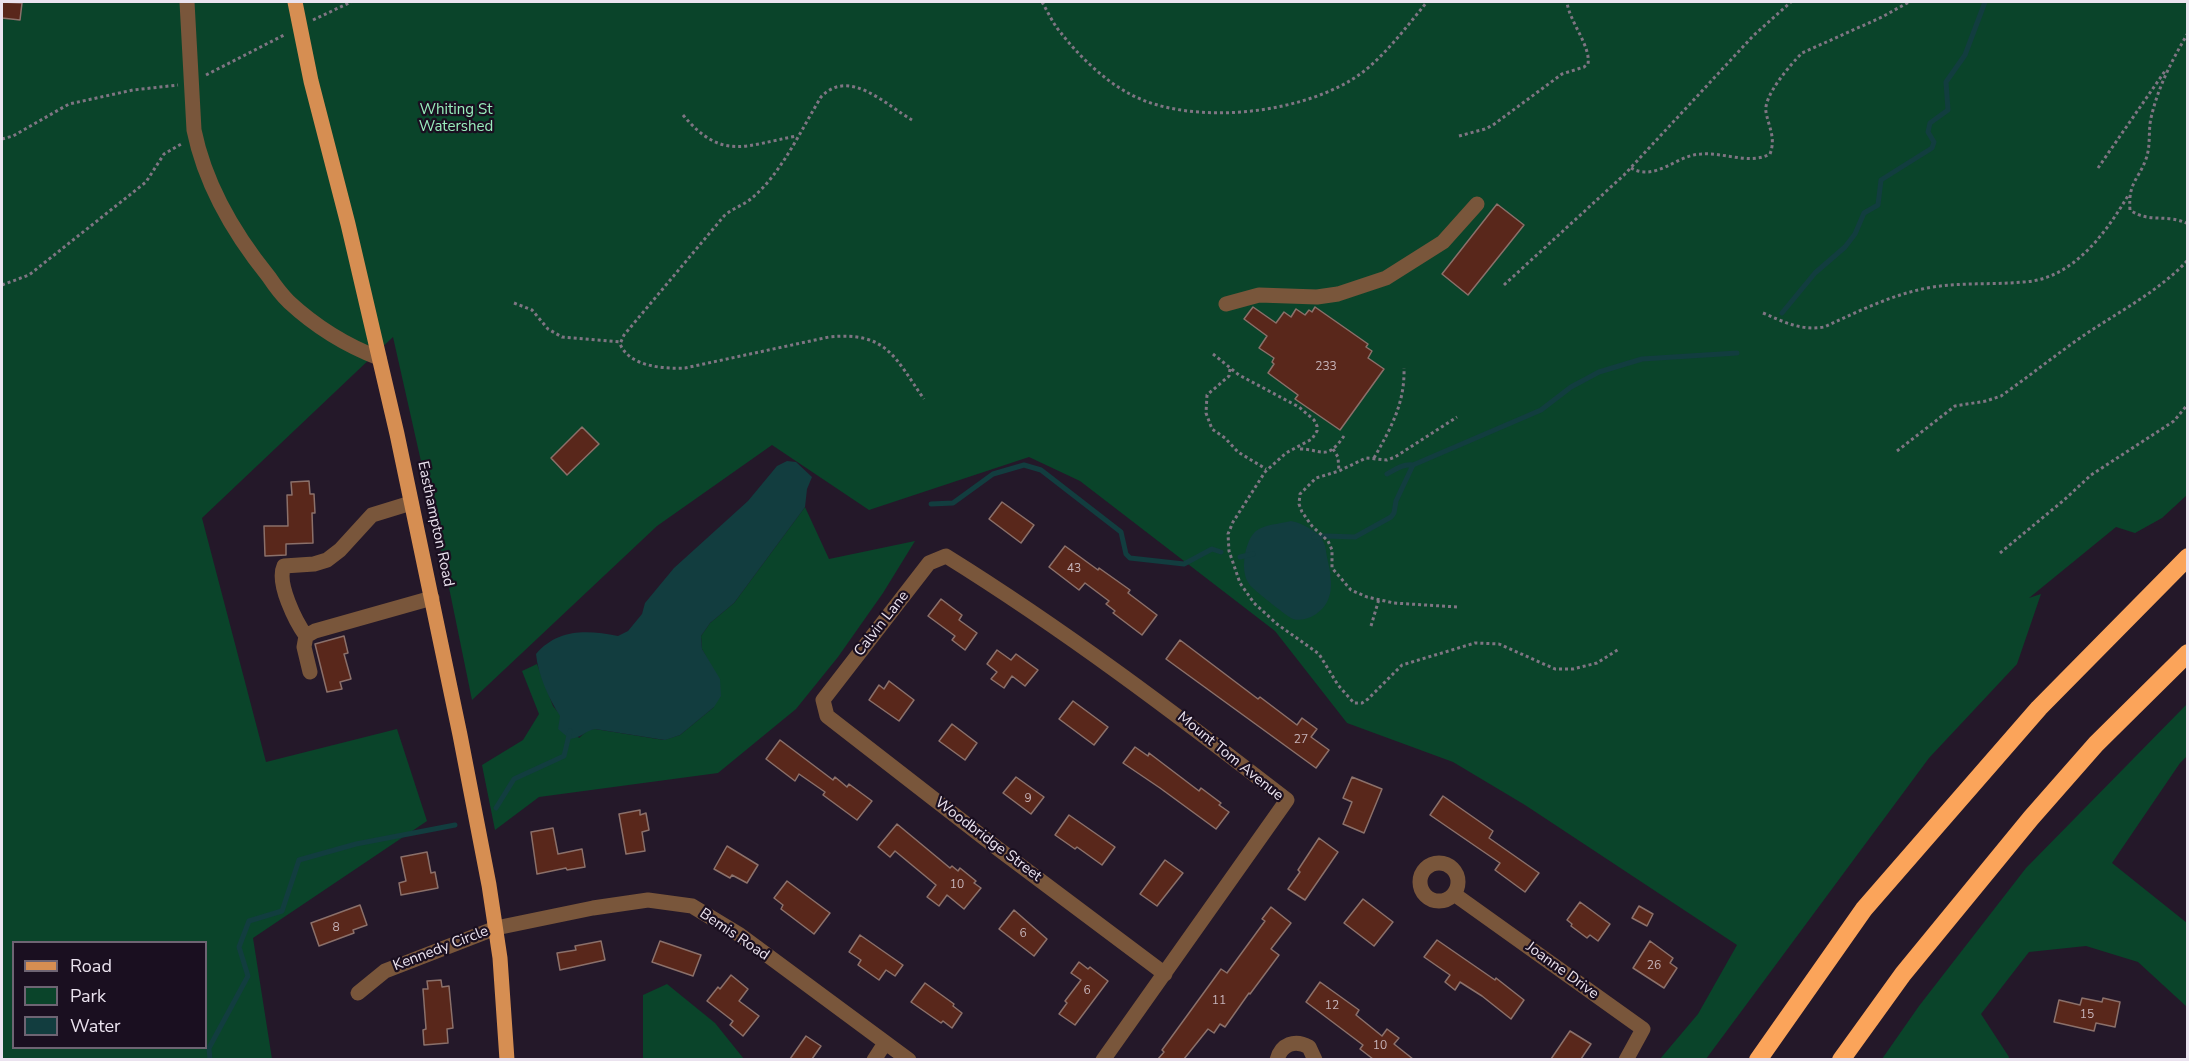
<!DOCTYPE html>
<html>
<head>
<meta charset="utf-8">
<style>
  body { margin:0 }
  #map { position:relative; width:2189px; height:1061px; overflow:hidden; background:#241829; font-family:"Nunito Sans",sans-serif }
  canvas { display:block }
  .frame { position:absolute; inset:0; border:3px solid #ebe3ef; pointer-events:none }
  .legend { position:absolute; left:12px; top:941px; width:195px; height:108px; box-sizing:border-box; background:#1a0f20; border:2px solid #6e6473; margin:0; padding:8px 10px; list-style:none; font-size:18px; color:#ebe3ef }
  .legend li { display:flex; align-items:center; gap:12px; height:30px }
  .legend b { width:30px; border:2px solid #6e6473 }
</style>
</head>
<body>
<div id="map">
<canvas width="2189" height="1061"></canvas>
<div class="frame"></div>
<ul class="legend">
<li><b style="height:8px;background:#d68e52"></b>Road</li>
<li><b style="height:16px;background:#0a442a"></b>Park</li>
<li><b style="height:16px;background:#123d3f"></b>Water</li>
</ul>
</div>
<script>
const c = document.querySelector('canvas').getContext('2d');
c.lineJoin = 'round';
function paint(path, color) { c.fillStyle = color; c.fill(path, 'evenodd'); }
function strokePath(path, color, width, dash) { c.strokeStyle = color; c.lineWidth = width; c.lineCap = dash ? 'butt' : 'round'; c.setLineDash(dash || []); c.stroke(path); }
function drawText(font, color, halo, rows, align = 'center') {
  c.font = font + ' "Nunito Sans",sans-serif'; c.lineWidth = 4.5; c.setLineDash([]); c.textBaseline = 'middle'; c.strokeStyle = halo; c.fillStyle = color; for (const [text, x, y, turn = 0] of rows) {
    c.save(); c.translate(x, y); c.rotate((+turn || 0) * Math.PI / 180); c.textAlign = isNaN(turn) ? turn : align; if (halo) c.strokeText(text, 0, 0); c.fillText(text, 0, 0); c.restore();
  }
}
const green = new Path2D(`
  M2,2H2187V495L2162,518L2135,533L2116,527L2029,598L2041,594L2017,664L1929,758L1706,1059H1660L1698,1014L1737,945L1525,805L1453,762L1347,723L1275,631L1080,481L1029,457L869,510L772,445L657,526L472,700L445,568L393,337L202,518L266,762L397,729L427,821L253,938L272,1059L2,1060ZM14,942H206V1048H14Z
  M805,507L829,559L915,541L883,593L838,657L796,709L718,773L539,797L495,830L482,765L523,740L539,714L522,671L537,664L553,706L579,738L588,730L595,729L664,740L680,735L714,707L710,664L702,649L701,636L710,623L734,603Z
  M2187,704V756L2180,763L2112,863L2187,923V1007L2138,962L2086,946L2029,952L1981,1014L2009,1057L2008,1059H1882L1919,1006L2026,868Z
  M667,984L715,1023L744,1059H643V995Z`);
const water = new Path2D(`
  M787,461L796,462L812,477L807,489L805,507L734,603L710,623L701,636L702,649L720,679L721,696L714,707L680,735L665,740L595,729C585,731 581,738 570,739L558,729L560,716C549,699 538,675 536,654C558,628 588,630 618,636L628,631L642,614L645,603L674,568L748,501L777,466Z
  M1291,521C1302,523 1320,532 1324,543C1326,547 1326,553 1327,557C1332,579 1337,604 1311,617C1305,619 1300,621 1293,619C1289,618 1258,593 1254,589C1252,587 1249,585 1248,582C1240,570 1245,540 1256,531C1265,524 1280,524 1291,521Z`);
const stream = new Path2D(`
  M1782,313L1815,273L1845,247L1855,234L1864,213L1878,205L1881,180L1932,148L1934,142L1928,132L1930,123L1948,110L1946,82L1965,55L1985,2
  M1387,474C1394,470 1404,463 1413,465
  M931,504L953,503L993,474L1024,465L1041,470L1121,532L1126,554L1130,558L1184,564L1212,549L1221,552
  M1314,537L1326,536L1355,537L1391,517L1394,513L1396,501L1413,465L1541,410L1571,387L1599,372L1642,359L1737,353
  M1240,557L1253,554
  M496,808L514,779L564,756L570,731
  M210,1060L209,1048L248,976L239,947L249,921L282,911L299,860L356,844L455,825`);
const building = new Path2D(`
  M2,2L22,3L20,20L2,18Z
  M1497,204L1524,225L1468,295L1442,274Z
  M1253,307L1276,323L1284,312L1291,317L1296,309L1305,315L1309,310L1312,312L1315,307L1368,344L1366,347L1372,351L1368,358L1384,369L1340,430L1295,399L1298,395L1268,373L1274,364L1272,362L1274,358L1259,348L1267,336L1244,319Z
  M582,427L599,444L567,475L551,458Z
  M309,481L310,494H314L315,513H312L313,543L286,544V555L265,556L264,526H288L287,495H292L291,482Z
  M1002,502L1034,525L1021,543L989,519Z
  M1065,546L1098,570L1099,568L1130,590L1128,593L1157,615L1142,635L1113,613L1115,611L1106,604L1109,601L1085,583L1079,590L1049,567Z
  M941,599L962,615L959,620L977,633L965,650L952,640L955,636L928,616Z
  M344,636L348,653L344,654L351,679L340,682L342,689L327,692L315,644Z
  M1180,640L1258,699L1260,697L1297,725L1302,718L1317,729L1311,737L1329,750L1316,768L1166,659Z
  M997,650L1011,660L1016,654L1038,670L1025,686L1012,676L1004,688L991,679L997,672L987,664Z
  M889,681L914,700L899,721L869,700L879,685L884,689Z
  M1073,701L1108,727L1094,745L1059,719Z
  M952,724L977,743L965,760L939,741Z
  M780,740L833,780L835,777L847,787L849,784L872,801L857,820L823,795L825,792L799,774L795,781L766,759Z
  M1135,747L1148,756L1149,753L1199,791L1201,788L1221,803L1219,805L1229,812L1216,829L1160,788L1123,763Z
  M1016,777L1044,797L1031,814L1003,793Z
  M1352,777L1382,789L1364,833L1343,824L1352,802L1343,798Z
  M1443,796L1493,831L1489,838L1539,873L1525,892L1495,870L1500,863L1430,815Z
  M640,810V815L646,813L649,830L642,832L645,851L626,854L619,814Z
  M1069,815L1115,847L1102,865L1077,847L1075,849L1055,835Z
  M897,824L950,868L952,866L958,871L960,868L976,881L974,883L981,888L964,909L947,895L939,906L927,897L936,885L895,851L890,857L878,847Z
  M553,828L558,854L582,849L585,867L567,870L566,868L537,874L531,832Z
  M1319,838L1338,852L1305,900L1288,889L1300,872L1298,870Z
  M727,846L758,865L747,883L732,875L730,878L714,869Z
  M427,852L431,873L435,872L438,888L401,895L399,883L406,881L401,857Z
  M1165,860L1183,873L1157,906L1140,894Z
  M787,881L830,913L814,934L781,909L783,905L774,898Z
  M1363,899L1393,922L1374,946L1344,923Z
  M1580,902L1610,924L1598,941L1590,935L1587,938L1571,926L1572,924L1567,920Z
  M360,905L367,925L353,930L354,933L319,946L311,923Z
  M1639,906L1653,914L1647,926L1632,918Z
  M1271,907L1291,923L1271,949L1279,955L1250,994L1249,993L1225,1027L1220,1024L1214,1033L1208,1029L1184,1059H1158L1164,1052L1162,1050L1221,969L1227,973L1265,921L1262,919Z
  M1014,910L1047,939L1034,956L999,929Z
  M860,935L903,965L895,976L886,970L879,980L858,965L861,960L849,952Z
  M1437,940L1495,980L1496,978L1524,1000L1511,1019L1482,996L1460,982L1455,990L1445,982L1450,975L1424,957Z
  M601,941L605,960L560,970L557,953L576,950L575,946Z
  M660,941L701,955L693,976L652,962Z
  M1650,941L1673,958L1670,963L1677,968L1664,988L1633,968Z
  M1079,962L1088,969L1090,967L1108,981L1075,1025L1059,1014L1067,1003L1065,1001L1081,980L1071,973Z
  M731,975L748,989L739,1001L759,1016L743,1036L730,1025L733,1021L707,1001L718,987L720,989Z
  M441,980L442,987L449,986L453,1028L447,1029L448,1043L424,1045L423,1030L426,1029L423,989H428L427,981Z
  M1320,982L1359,1010L1356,1015L1382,1036L1387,1029L1399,1038L1394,1044L1413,1059H1373L1360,1049L1363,1045L1306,1002Z
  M925,983L954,1004L953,1006L962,1013L952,1028L943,1021L941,1023L911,1002Z
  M2082,998L2102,1002L2103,998L2120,1002L2115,1027L2096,1023L2094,1031L2054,1022L2059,1000L2080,1005Z
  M1570,1031L1591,1044L1581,1059H1551Z
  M806,1036L821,1046L812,1059H790Z`);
const path = new Path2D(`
  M1042,2C1048,12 1053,24 1061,33C1078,55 1104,80 1128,93C1190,128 1308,114 1363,72C1388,52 1407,26 1427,2
  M313,20L351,2
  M2188,33C2172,60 2158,87 2151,118C2148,131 2151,145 2146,159C2138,181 2128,182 2130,210C2150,224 2167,213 2188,224
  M206,75L286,34
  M683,115C722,162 746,145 797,136
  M912,120C886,105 849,67 821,97C801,130 781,174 752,198C744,205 733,208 724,216L624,335L620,344C630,367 664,369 685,368L829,337C887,331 895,358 924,399
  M1459,136L1485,129L1493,125L1562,74L1584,67L1588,64C1591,46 1569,21 1567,2
  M2,139L13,136L69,104L133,90L178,85
  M1631,168C1656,182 1676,155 1701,154C1722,152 1751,165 1770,154C1776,138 1769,128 1766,112C1763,96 1791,64 1802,53L1882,17L1909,2
  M2098,168L2165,71
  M2,285L29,275L146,182L164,154L183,143
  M1504,285L1624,175L1753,36L1791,2
  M514,303L532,310L548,329L562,337L621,342
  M1763,313C1784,322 1801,331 1824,327C1857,312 1891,295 1927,288C1960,282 1991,285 2024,282C2073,279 2106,233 2129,194
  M1213,354L1239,375L1299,407L1314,420L1317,426V431L1312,439L1286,453L1265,472L1233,522L1228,534L1229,551L1240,583L1254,603L1277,624L1319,654L1338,685L1354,703H1362L1368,699L1402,665L1475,643L1499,644L1555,669H1573L1597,663L1619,649
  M1230,369L1229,376L1207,395L1206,413L1212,429L1225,438L1238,452L1266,469
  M1300,449C1322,449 1326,462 1344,436
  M1333,449L1338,457L1339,471
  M1897,451L1955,406L1986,401L2001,396C2028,377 2053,357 2080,338C2116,313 2157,293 2188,260
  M1374,458C1391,428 1405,403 1404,368
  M2000,553L2064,500L2091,475L2174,421L2188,404
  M1457,607L1394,603L1367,597L1351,590L1332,568V550L1328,541L1312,526L1302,512L1299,504L1300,494L1316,478L1339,471L1366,458L1387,460L1395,457L1457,417
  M1371,626L1379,599`);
const minor = new Path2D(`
  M187,2L194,130C205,184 235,235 269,277C275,286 282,295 289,302C316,327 345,345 379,358
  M1226,304L1259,295L1317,297L1338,294L1386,278L1443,242L1477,204
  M306,636C296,622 276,583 284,566L314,564L327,560L340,550L372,515L411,503
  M310,672L304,647L306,636L315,631L432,598
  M1420 882a19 19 0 1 1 38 0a19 19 0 1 1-38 0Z
  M1454,894L1643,1029L1626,1060
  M358,993L385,971L496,928L593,908L648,900L692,906L740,935L909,1060
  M874,1060L885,1043
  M1103,1060L1287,800C1176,714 1065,630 946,556L929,563L823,700L827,716L997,848L1165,974
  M1277,1060C1281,1044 1295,1039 1309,1047L1315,1060`);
const major = new Path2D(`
  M295,2L311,81L348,224L397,434L460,735L489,885L500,958L507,1060`);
const highway = new Path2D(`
  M1758,1060L1864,909L2039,708L2188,557
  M1841,1060L1903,974L2031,818L2096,744L2188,653`);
const numberNames = [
  ["233",1326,367],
  ["43",1074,569],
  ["27",1301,740],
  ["9",1028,799],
  ["10",957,885],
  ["8",336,928],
  ["6",1023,934],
  ["26",1654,966],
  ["6",1087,991],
  ["11",1219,1001],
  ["12",1332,1006],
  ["15",2087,1015],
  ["10",1380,1046]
];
const parkNames = [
  ["Whiting St",456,110],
  ["Watershed",456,127]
];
const streetNames = [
  ["Easthampton Road",435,524,78],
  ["Calvin Lane",882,624,-52],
  ["Mount Tom Avenue",1230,757,39],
  ["Woodbridge Street",988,840,37],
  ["Bemis Road",734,935,34],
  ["Kennedy Circle",441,949,-21],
  ["Joanne Drive",1562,971,36]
];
paint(green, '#0a442a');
paint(water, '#123d3f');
strokePath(stream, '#123d3f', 5);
paint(building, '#59271b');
strokePath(building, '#8b706a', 1.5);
strokePath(path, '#7f7583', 3, [3, 3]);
strokePath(minor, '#79563b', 15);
strokePath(major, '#d68e52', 15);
strokePath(highway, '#fba45a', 18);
drawText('12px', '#c6b4ba', null, numberNames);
drawText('15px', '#99eebd', '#1a0f20', parkNames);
drawText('15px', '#ebe3ef', '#1a0f20', streetNames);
</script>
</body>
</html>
